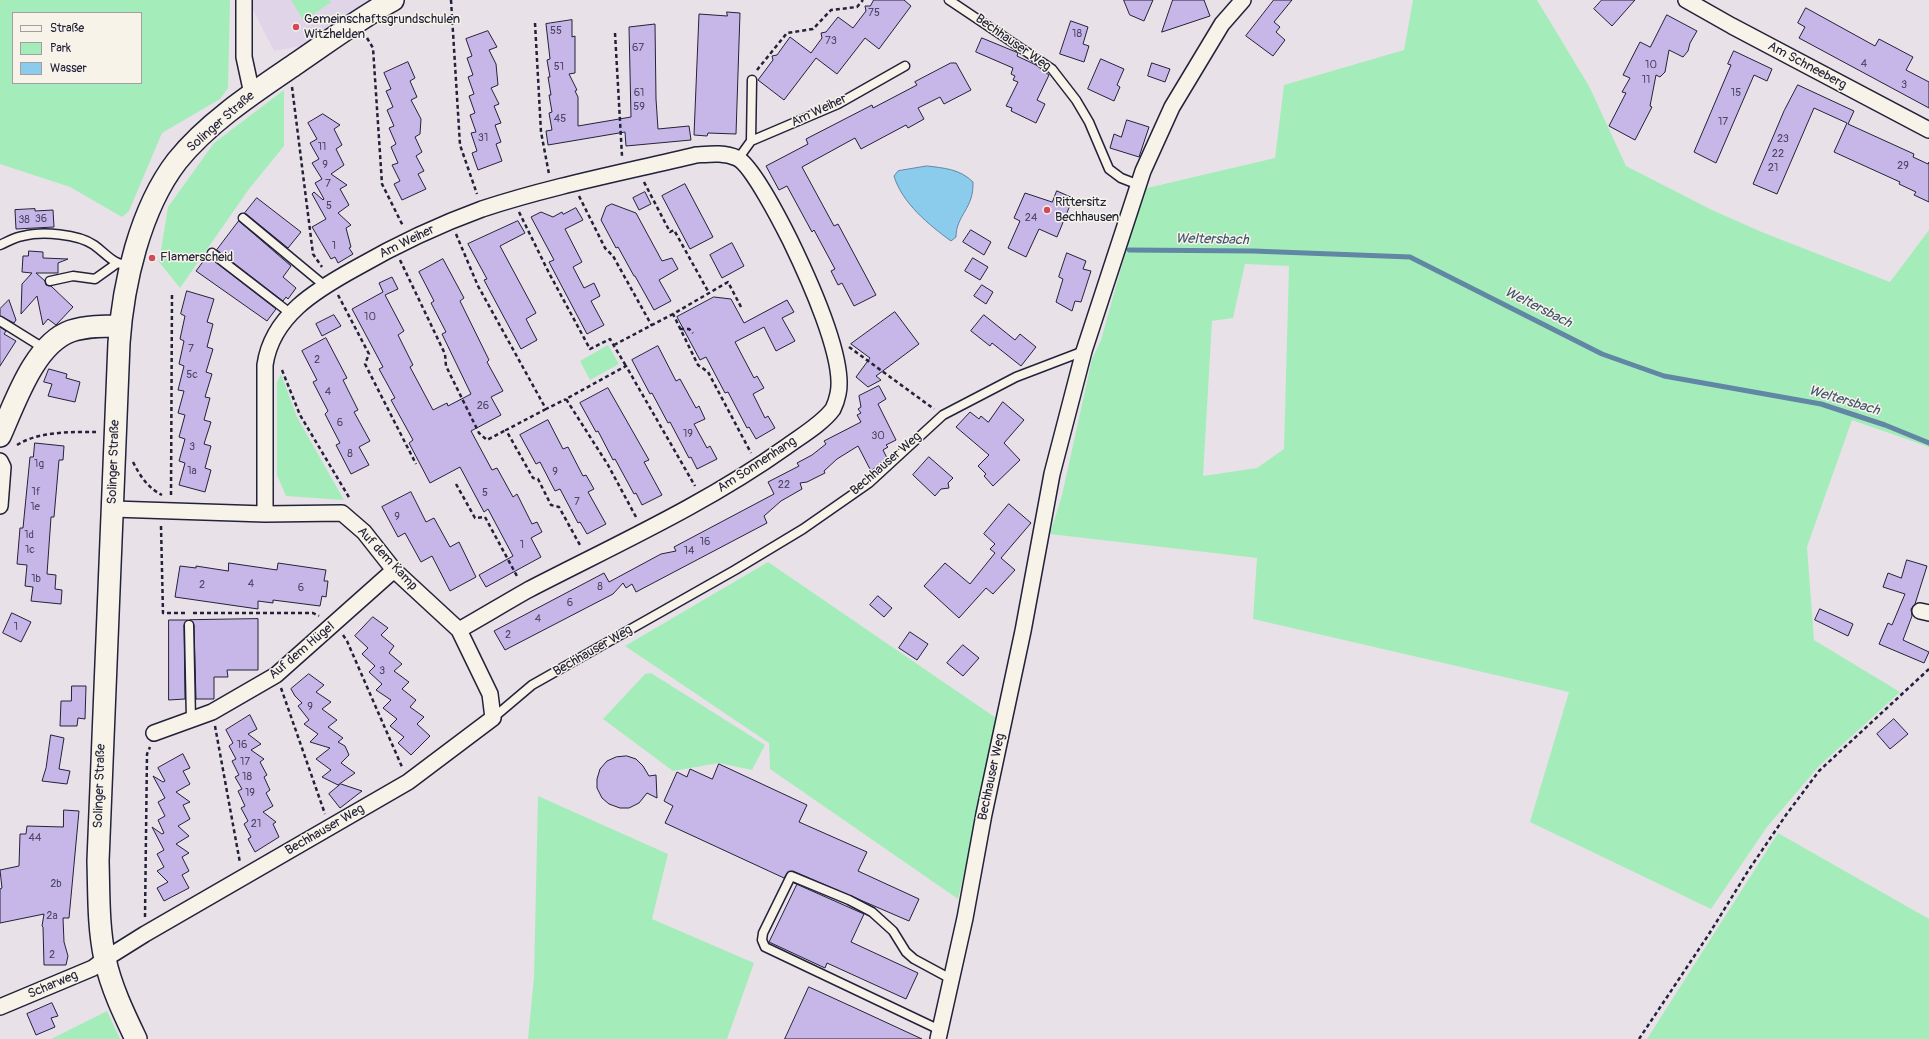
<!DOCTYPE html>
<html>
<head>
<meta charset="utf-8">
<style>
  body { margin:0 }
  #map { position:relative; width:1929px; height:1039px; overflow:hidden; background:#e9e1e8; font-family:Pangolin,sans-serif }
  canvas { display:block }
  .legend { position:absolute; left:12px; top:12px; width:130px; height:72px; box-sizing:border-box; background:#f7f3e8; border:1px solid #a29fa3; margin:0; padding:5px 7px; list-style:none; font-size:12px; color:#22223b }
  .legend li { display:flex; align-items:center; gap:8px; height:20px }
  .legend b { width:20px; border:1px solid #a29fa3 }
</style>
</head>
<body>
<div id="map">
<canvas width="1929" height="1039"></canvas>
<ul class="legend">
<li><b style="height:5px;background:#f7f3e8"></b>Straße</li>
<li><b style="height:11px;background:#a4edbb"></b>Park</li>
<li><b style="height:11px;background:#8bcbec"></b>Wasser</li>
</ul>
</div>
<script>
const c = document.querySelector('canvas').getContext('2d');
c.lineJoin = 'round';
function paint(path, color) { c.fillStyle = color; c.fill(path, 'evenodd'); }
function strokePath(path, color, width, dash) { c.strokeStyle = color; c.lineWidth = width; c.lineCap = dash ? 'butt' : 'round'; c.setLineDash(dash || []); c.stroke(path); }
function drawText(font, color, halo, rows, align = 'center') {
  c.font = font + ' Pangolin,sans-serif'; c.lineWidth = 3; c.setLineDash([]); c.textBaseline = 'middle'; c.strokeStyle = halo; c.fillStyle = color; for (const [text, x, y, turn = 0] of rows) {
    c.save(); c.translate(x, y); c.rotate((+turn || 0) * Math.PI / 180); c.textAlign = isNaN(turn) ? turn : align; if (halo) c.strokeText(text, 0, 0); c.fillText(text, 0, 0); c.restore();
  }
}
const built = new Path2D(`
  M252,0H373L301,46L274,51L252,8Z`);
const green = new Path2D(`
  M0,0H230L228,88L220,99L162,133L129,211L122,217L70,187L0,164ZM13,13H141V83H13Z
  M291,0H329L331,2L304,21Z
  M1413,0H1537L1589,86L1626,166L1712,210L1764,233L1890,282L1929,230V447L1852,420L1807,547L1814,640L1900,692L1819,766L1767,827L1711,909L1530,822L1569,692L1253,619L1257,558L1050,534L1062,495L1092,359L1101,340L1143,189L1275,158L1284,85L1404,50ZM1245,264L1289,266L1284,449L1257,468L1203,476L1212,321L1233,318Z
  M284,90V146L249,189L180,288L159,262L168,207L214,143Z
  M608,345L619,364L590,380L580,361Z
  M281,374L297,417L344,500L286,496L277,475V382Z
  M768,562L999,720L958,899L770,769L769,743L625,646Z
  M651,673L765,745L752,770L719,763L673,771L603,719L645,674Z
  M538,796L668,854L652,919L754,963L727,1039H528L534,977Z
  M1778,833L1929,919V1039H1647Z
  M107,1011L120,1039H51Z`);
const water = new Path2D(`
  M927,166C944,168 960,169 973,182C974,209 956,215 956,237L951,241C929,225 902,203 894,176L898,171Z`);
const stream = new Path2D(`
  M1129,250L1253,251L1410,257L1602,354L1664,376L1821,404L1885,425L1929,443`);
const building = new Path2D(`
  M874,0H904L911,6L879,49L865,38L837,74L816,58L784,100L758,80L773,60L772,56L777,55L790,37L811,53L822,38L821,33L826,32L838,17L853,28L866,11L865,6H870Z
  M1124,0H1153L1144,21L1130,15Z
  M1173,0H1204L1210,16L1162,32Z
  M1274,0H1292L1274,22L1280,27L1276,32L1285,40L1273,56L1246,36Z
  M1602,0H1635L1612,26L1594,9Z
  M1806,8L1875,46L1879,39L1913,57L1906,70L1929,82V108L1799,38L1805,27L1798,23Z
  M727,12L740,13L736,134L708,133L707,136L694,135L699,14L727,16Z
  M1667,15L1697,31L1690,43L1688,51L1683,57L1669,50L1665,72L1660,77L1656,75L1650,106L1652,107L1635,140L1609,126L1626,93L1622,92L1630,78L1623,75L1640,42L1650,47Z
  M572,20V37L575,36V73L569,74L577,90L575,91L578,97V126L631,117L629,27L655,24L656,99L658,129L689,126L691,140L626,146L625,132L548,145L546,131L552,130L549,113L552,112L549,95H551L548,77H550L547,60L550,59L546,24Z
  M1071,21L1088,27L1083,44L1089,46L1084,62L1060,54Z
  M488,31L497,47L489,50L496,64L498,85L491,88L499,104L494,106L501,123L495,125L501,142L496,144L502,161L478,170L472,153L477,151L471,133L476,132L470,115L475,113L469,96L474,94L468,77L473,75L467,58L472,56L466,39Z
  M982,38L1016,52L1018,53L1017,56L1036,65L1049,75L1037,100L1045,104L1036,123L1011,111L1012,108L1006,106L1018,82L1013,80L1015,76L1011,74L1013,68L976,52Z
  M1734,51L1772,69L1767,81L1754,75L1716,163L1694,152L1731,65L1728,64Z
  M1101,59L1124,69L1117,85L1120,87L1114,101L1088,89Z
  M408,62L415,78L410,81L417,97L411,100L421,119L420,134L415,137L422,152L416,156L424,171L418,174L426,189L402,200L394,184L400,181L392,165L398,163L391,147L396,144L389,128L394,126L387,110L393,107L386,91L391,89L384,73Z
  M951,63H956L971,90L944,104L940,97L918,108L924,119L908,128L906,125L861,149L855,138L802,167L834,226L838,224L876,295L854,306L842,283L838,285L831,271L835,269L814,230L812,232L787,186L779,190L766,166L808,144L806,139L872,105L873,108L917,85L915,82Z
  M1152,63L1170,69L1165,82L1148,76Z
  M1798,85L1854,111L1848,124L1914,154L1913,157L1928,164L1929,162V202L1914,195L1916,192L1899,184L1900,182L1834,152L1847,123L1814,108L1777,194L1753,184L1784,111Z
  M323,114L340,125L334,129L342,145L336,149L344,165L331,174L347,185L340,189L349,205L338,213L351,225L346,228L351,247L349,248L353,254L338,263L335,257L331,259L312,227L326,219L312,194L314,192L323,200L324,199L315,183L322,179L312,163L319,159L310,143L317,139L308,123Z
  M1127,120L1149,127L1139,157L1110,148L1114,134L1121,137Z
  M685,184L713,237L690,249L662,196Z
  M1057,191L1073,198L1057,237L1039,229L1026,257L1008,248L1020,221L1014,218L1025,193L1052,202Z
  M645,192L651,204L639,210L633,198Z
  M257,198L301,232L288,248L245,213Z
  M612,204L636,213L662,261L672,258L678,269L659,280L671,301L654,310L635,276H634L618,247L616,248L601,220L606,207Z
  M576,208L583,220L565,229L582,262L573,267L584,288L594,283L600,296L591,301L604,325L587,334L549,262L554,260L531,217L541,212L553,217L562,212L563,214Z
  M35,209V211L53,210L54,227L16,229L15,210Z
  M239,221L291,266L283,277L296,288L288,299L286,297L283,301L217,250Z
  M518,221L525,233L500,246L536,313L526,319L537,340L521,349L484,280L487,279L468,244Z
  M971,230L991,242L984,255L963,242Z
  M732,243L744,266L722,278L710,255Z
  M29,251L43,252V258L68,259L58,263V273H36L45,281L46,285L51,286L73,307L56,325L48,319L43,325L37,296L21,314L22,284L32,273L22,272L23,256H28Z
  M1067,253L1086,261L1083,269L1091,271L1081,302L1075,301L1072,311L1056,302L1063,279L1059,277Z
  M210,258L276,309L267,321L196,271L205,259L207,261Z
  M973,258L988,267L980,280L965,271Z
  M443,259L464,298L460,301L489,360L487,362L503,391L491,397L501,415L471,431L492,470L497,468L513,497L517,494L532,524L537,522L542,532L531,538L541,557L486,587L479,575L513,556L488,509L484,512L460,467L430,483L409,443L413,440L391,400L395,398L379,369L383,367L352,309L383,292L379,283L392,277L398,289L385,295L404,331L398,335L413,365L410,367L433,410L447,403L448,406L471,394L442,334L446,332L431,303L434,301L419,272Z
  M982,285L993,292L986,304L974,296Z
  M187,291L214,299L207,322L213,324L207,347L213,349L206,372L212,374L205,397L210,398L204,420L211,422L204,444L211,446L205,468L211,470L205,492L179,485L185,463L179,461L185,439L179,437L185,415L178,413L184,391L178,390L184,366L179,364L184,341L180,339L185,316L181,314Z
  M714,297L731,299L744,323L787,300L794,312L782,318L795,341L776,351L764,327L735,342L754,378L757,376L764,388L753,394L765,418L768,416L775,428L756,439L749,427L747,428L728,392L725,393L706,357L700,360L677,317Z
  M9,300L16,320L14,323L0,316V309Z
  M895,312L919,344L876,376L881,380L868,387L856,377L870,358L851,344Z
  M334,315L341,326L322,336L316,324Z
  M984,315L1015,340L1020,334L1036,347L1021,366L992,343L990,346L971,331Z
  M0,327L6,331L4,334L16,341L0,366Z
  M326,338L347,378L343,380L358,410L354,412L370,441L359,447L369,465L351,474L336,445L340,443L325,414L328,411L313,382L317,380L302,351Z
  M658,346L676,381L680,379L696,408L699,406L705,419L694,424L707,448L710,446L717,459L697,469L691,457L689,458L670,422L668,423L652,393L650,394L632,360Z
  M49,369L67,374L66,378L80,382L75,402L48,396L52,384L44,382Z
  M879,386L886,399L878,404L896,440L886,445L888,447L883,450L887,458L871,471L858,446L837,459L824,471L825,473L807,482L800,483L802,489L781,501L764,516L767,523L636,592L632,584L626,588L623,583L613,594L505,650L494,631L604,573L609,582L661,554L676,551L674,547L774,494L768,482L799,466L797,463L812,455L826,444L824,441L861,422L857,415L861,413L858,409L861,407L859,396Z
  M608,388L649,460L644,462L662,495L642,505L636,493L634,494L615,459L613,460L598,431L596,432L580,403Z
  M1003,402L1024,420L1004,443L1020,460L993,486L984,476L986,474L978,466L989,455L956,427L970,412L979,419L981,416L988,422Z
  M548,420L563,449L568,447L583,476L586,475L594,489L588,492L606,524L587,534L580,522L578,523L560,489L555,491L540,462L536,464L520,435Z
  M35,443L64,446L63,460H59L54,517H51L47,574L56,575L55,589L62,590L61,604L31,601L33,587L25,586L27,565L17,564L20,528H23L30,457H33Z
  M929,457L953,478L948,483L949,488L941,489L935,496L913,475Z
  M411,492L426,522L434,518L450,547L459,542L476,577L450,591L432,556L421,562L405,533L398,537L382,507Z
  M1009,504L1031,523L1001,558L1015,570L993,594L986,588L959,618L924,586L945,563L970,584L995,553L990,549L995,544L984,534Z
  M1907,560L1927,566L1915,604L1911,609L1912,616L1903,640L1929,652L1924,663L1879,644L1888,623L1892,625L1905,594L1883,587L1888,573L1901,578Z
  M229,563L277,570L278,563L326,570L324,581H328L326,597L322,596L320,606L273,600V603L258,601V609L175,597L180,566L196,568V566L228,571Z
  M878,596L892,608L884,617L870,605Z
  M1820,609L1853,624L1848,636L1815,620Z
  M12,613L31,622L21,642L3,633Z
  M373,617L388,628L381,635L394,646L389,653L402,664L394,671L409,682L402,689L416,700L410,707L424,717L417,724L430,736L411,755L398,743L404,737L390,726L397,719L383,708L391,700L376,690L382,684L369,672L375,666L362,654L368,648L355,636Z
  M258,619V670H227L228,677H214V699H196L194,625L190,620Z
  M169,620H188L184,625L185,699L169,700Z
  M910,632L928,644L917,660L899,648Z
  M963,645L979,658L963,676L947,663Z
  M309,674L324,685L316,692L331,702L322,709L337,720L328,727L343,738L338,742L345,746L349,755L341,763L355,773L338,785L322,777L331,770L316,759L330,748L310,742L318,734L304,724L309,720L298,706L302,703L295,696L291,689Z
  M72,686H86L85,719L78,718L77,726H60L61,701H71Z
  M250,715L257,729L248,734L261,744L251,750L264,759L260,762L267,775L264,777L270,790L266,793L273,806L263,812L276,822L273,824L279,837L255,852L248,839L251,837L244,824L248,821L241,808L245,806L238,791L242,789L235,777L239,775L232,761L236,759L229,746L233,743L226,730Z
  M1894,719L1908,734L1890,749L1877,734Z
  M51,735L64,738L59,769L70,771L67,784L42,781L46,768Z
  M183,754L190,768L183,771L190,784L176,792L190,802L183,805L190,819L178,826L189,836L176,844L189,853L182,857L189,871L182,875L189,888L164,901L157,888L168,882L157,871L164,867L157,854L164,850L152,827L162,834L164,833L158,820L165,816L158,802L165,798L153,776L163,782L165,781L158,768Z
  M627,756L636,759L643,766L649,776L656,775L657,798L647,793L639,803L629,808H620L609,804L602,798L597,788V779L600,769L607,761L616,757Z
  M719,764L807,805L799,822L867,852L858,871L919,899L909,921L793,871L788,872L784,878L665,823L673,806L664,801L677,772L687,777L690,769L712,779Z
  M341,784L362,791L340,808L329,794Z
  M64,810L79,811L69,918H63L64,942L68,956L66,965H44L43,927L42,926L44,914L0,923V889L2,888L0,870L19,866L20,834H26L27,826L63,827Z
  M794,883L864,914L851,942L918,973L906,999L827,963L825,968L769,942L797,884Z
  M809,987L855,1008L922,1039H785Z
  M52,1003L58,1016L51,1018L55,1027L36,1035L27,1014Z`);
const path = new Path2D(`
  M451,0L460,145L477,194
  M535,23L541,132L549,174
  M615,33L622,156
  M367,38L373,48L382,184L403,226
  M757,70L787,33L813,29L831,10L857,7L863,0
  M292,87L313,254L322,267
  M644,182L670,232L674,230L709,293
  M579,196L605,248L613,256L652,326
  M519,212L549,273L590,349L610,339L626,366
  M456,234L478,286L546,409L566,399
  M400,260L445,354L446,366L479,433L487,440L506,430
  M338,295L369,354L365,364L416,464
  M741,307L728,282L673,314L698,365L708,372L751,453
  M680,329H689L693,333
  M614,345L673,314
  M849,347L934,409
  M282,370L300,415L350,499
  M546,409L506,430L533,478L538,479L551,505L559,507L581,547
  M17,445C39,431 72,432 98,432
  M133,462C140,476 148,488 162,495
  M456,484L475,518L485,517L518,578
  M171,495L172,294
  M636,517L608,465L566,399L626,366L695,486
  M161,526L163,613H186
  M193,613H313L319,616
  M343,635L347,641L402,767
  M281,688L325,814
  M215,726L240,863
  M145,917L147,754L150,747
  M1639,1039L1709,934L1748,871L1786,815L1819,771L1929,669`);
const service = new Path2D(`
  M949,0L1052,69L1076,100L1089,122L1109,169L1121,178L1139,185
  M751,141L752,80
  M738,159L751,141L838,104L905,66
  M243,218L325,286
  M0,245C7,242 15,237 23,236C42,231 78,234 94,245C109,256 111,263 130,266
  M212,253L290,313
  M50,281L73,276L95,279L116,264
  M0,321L45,349
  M189,625L191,720
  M493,718L532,685L735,570L803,529L869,483L943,415L1016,377L1084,351
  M940,1030L765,947L762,940L763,933L791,876L849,900L872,912L893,931L906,952L914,959L951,979`);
const minor = new Path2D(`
  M244,0V57L252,94
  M1686,0L1732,26L1929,130
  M0,461L3,467L0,506
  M265,514V365C272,316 316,290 356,268C396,245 438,225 482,209C552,186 625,172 696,155C710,154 724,152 737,158C752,165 782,224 790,240C806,273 846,359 838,394C837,399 835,405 833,409C822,424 801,436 786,447C706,504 615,545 528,590C505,603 482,617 459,630
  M1920,611L1929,613
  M154,733L212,712L276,675L394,570
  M0,1007L93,968L105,959L145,934L408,782L493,718L490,694L459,630L394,570L364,532L342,513L265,514L113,509
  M938,1039L965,918L984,814L1023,631L1052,474L1084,351L1143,171L1172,107L1222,24L1243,0`);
const secondary = new Path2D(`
  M0,436C15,403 34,344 71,331C86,326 104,326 120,326
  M136,1039C124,1014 111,987 105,959C98,927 99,893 98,861L119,343C123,284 140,209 177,161C208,122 256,91 297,63C328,42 360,18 393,0`);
const markers = [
  [296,27,4,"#d1495b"],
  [1047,210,4,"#d1495b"],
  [152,258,4,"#d1495b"]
];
const numberNames = [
  ["75",874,13],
  ["55",556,31],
  ["18",1077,34],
  ["73",831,41],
  ["67",638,48],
  ["4",1864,64],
  ["10",1651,65],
  ["51",559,67],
  ["11",1646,80],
  ["3",1904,85],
  ["61",639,93],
  ["15",1736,93],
  ["59",639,107],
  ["45",560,119],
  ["17",1723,122],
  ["31",483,138],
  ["23",1783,139],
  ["11",322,147],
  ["22",1778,154],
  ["9",325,165],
  ["29",1903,166],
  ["21",1773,168],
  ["7",328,184],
  ["5",329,206],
  ["24",1031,218],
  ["36",41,219],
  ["38",24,220],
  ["1",334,246],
  ["10",370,317],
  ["7",191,349],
  ["2",317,360],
  ["5c",192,375],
  ["4",328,392],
  ["26",483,406],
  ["6",340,423],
  ["19",688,434],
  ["30",878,436],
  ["3",192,447],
  ["8",350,454],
  ["1g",39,464],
  ["1a",192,471],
  ["9",555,472],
  ["22",784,485],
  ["1f",36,492],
  ["5",485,493],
  ["7",577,502],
  ["1e",35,507],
  ["9",397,517],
  ["1d",29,535],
  ["16",705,542],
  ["1",522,545],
  ["1c",30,550],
  ["14",689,551],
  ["1b",36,579],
  ["4",251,584],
  ["2",202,585],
  ["8",600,587],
  ["6",301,588],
  ["6",570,603],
  ["4",538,619],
  ["1",16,627],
  ["2",508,635],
  ["3",382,671],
  ["9",310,707],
  ["16",242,745],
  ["17",245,762],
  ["18",247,777],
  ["19",250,793],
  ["21",256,824],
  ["44",35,838],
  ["2b",56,884],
  ["2a",52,916],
  ["2",52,955]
];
const poiNames = [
  ["Gemeinschaftsgrundschulen",304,20],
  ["Witzhelden",304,35],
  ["Rittersitz",1055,203],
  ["Bechhausen",1055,218],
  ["Flamerscheid",160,258]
];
const streetNames = [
  ["Bechhauser Weg",1013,43,35],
  ["Am Schneeberg",1807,66,28],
  ["Am Weiher",819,111,-25],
  ["Solinger Straße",221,122,-41],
  ["Am Weiher",407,242,-26],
  ["Solinger Straße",114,462,-88],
  ["Bechhauser Weg",886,464,-41],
  ["Am Sonnenhang",757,465,-33],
  ["Auf dem Kamp",387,559,47],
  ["Auf dem Hügel",302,651,-40],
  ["Bechhauser Weg",593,651,-30],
  ["Bechhauser Weg",992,777,-78],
  ["Solinger Straße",100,786,-88],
  ["Bechhauser Weg",325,830,-30],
  ["Scharweg",53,985,-23]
];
const waterNames = [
  ["Weltersbach",1212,240,1],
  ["Weltersbach",1538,308,27],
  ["Weltersbach",1844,401,17]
];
paint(built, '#dfd4e8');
paint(green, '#a4edbb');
paint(water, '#8bcbec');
strokePath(water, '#6187a5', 1);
strokePath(stream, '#6187a5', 5);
paint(building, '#c7b7e8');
strokePath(building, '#22223b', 1);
strokePath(service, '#22223b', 11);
strokePath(minor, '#22223b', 18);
strokePath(secondary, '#22223b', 24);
strokePath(path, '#22223b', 2.5, [4, 3]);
strokePath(service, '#f7f3e8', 8);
strokePath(minor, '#f7f3e8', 15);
strokePath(secondary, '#f7f3e8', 21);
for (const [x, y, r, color] of markers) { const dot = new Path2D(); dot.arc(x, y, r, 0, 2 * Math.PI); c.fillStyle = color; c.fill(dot); strokePath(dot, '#f7f3e8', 1.5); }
drawText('11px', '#4b4766', null, numberNames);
drawText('13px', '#22223b', '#f7f3e8', poiNames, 'left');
drawText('13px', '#22223b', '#f7f3e8', streetNames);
drawText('italic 14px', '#425570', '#f7f3e8', waterNames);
</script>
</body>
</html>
